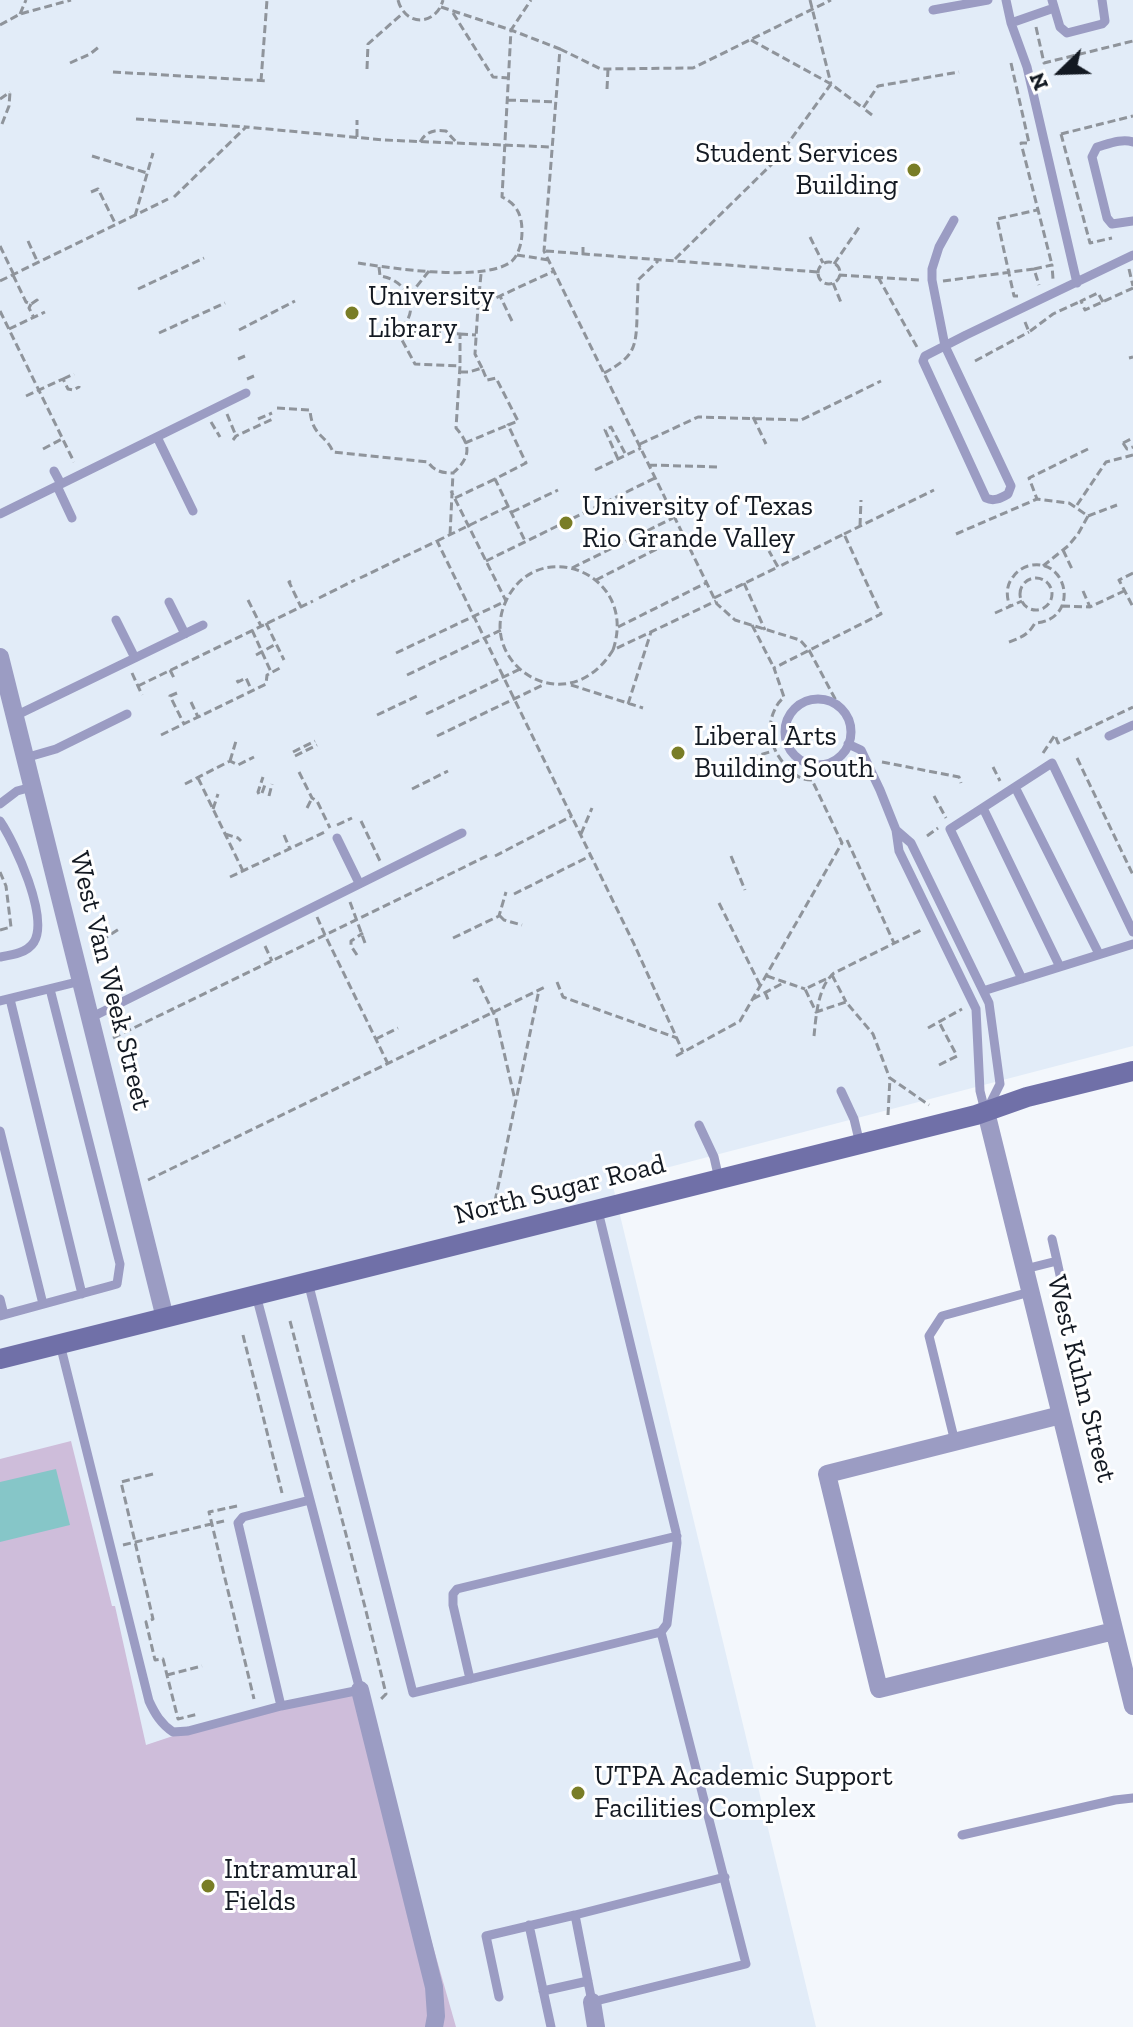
<!DOCTYPE html>
<html>
<head>
<meta charset="utf-8">
<style>
  body { margin:0 }
  #map { position:relative; width:1133px; height:2027px; overflow:hidden; background:#f3f7fc; font-family:"Zilla Slab",serif }
  canvas { display:block }
  .north { position:absolute; left:1021px; top:32px; width:80px; height:80px; -webkit-text-stroke:6px #fff; paint-order:stroke; rotate:247deg; font-size:22px; font-weight:700; line-height:32px; text-align:center; color:#131922 }
  .north::after { content:''; display:block; margin:auto; width:28px; height:36px; background:#131922; clip-path:polygon(50% 0,100% 100%,50% 72%,0 100%) }
</style>
</head>
<body>
<div id="map">
<canvas width="1133" height="2027"></canvas>
<div class="north">N</div>
</div>
<script>
const c = document.querySelector('canvas').getContext('2d');
c.lineJoin = 'round';
function paint(path, color) { c.fillStyle = color; c.fill(path, 'evenodd'); }
function strokePath(path, color, width, dash) { c.strokeStyle = color; c.lineWidth = width; c.lineCap = dash ? 'butt' : 'round'; c.setLineDash(dash || []); c.stroke(path); }
function drawText(font, color, halo, rows, align = 'center') {
  c.font = font + ' "Zilla Slab",serif'; c.lineWidth = 6; c.setLineDash([]); c.textBaseline = 'middle'; c.strokeStyle = halo; c.fillStyle = color; for (const [text, x, y, turn = 0] of rows) {
    c.save(); c.translate(x, y); c.rotate((+turn || 0) * Math.PI / 180); c.textAlign = isNaN(turn) ? turn : align; if (halo) c.strokeText(text, 0, 0); c.fillText(text, 0, 0); c.restore();
  }
}
const built = new Path2D(`
  M0,0H1133V1046L612,1182L816,2027H0Z`);
const green = new Path2D(`
  M71,1441L112,1606H115L146,1745L188,1731L360,1690L456,2027H0V1459Z`);
const water = new Path2D(`
  M56,1469L70,1525L0,1542V1482Z`);
const path = new Path2D(`
  M398,0C405,27 436,26 443,0
  M810,0L831,84
  M441,7L511,30L531,0
  M453,13L493,77L509,78
  M20,14L26,0
  M0,25L20,14L71,0
  M1036,27L1044,63L1133,41
  M751,40L831,84L863,108
  M560,49L601,69L693,68L831,0
  M70,63L90,54L100,46
  M1011,63L1029,143H1021L1052,265
  M367,69L368,44L403,13
  M113,72L268,81
  M261,81L267,0
  M607,89L608,69
  M0,99L10,92
  M508,100L556,102
  M872,115L863,108L878,86L959,72
  M136,119L246,127
  M2,124L9,106L10,92
  M1061,134L1090,243L1112,238
  M1061,134L1133,116
  M357,137V120
  M420,142C426,132 434,129 446,131L457,143
  M92,156L147,173
  M91,192L98,189L116,225
  M174,197L246,127L384,140L551,147
  M135,216L153,153
  M810,237L823,263
  M28,241L38,263
  M0,246L14,275
  M546,251L818,272
  M517,255L549,260
  M583,255V245
  M675,259L776,160L831,84
  M818 273a11 11 0 1 1 22 0a11 11 0 1 1-22 0Z
  M358,263C391,268 486,283 512,261C519,254 522,242 522,232C522,215 517,204 502,197L511,30L560,49L544,251L717,604L735,620L800,640L809,650L840,708
  M834,264L860,226
  M379,267L380,276C409,280 423,313 397,331L415,364L460,366L456,428C472,446 470,458 453,473L450,535
  M1034,269L1052,265L1053,279
  M1129,269L1133,286
  M13,275L26,302L31,304L37,300L38,302
  M839,275L919,280
  M878,277L917,347
  M0,281L168,199
  M943,281L1034,269L1039,285
  M833,283L842,305
  M138,289L204,258
  M409,296L429,271
  M1018,296H1014L997,219L1037,210
  M1103,302L1098,293L1081,301L1085,310L1133,288
  M31,304L29,308L34,318
  M478,306L481,274
  M0,311L74,462
  M512,321L500,296L554,271
  M1025,322L1029,332L1053,314L1081,301
  M9,329L45,312
  M239,330L295,301
  M397,331L460,334V366
  M159,333L225,303
  M460,334L476,335
  M1129,358L1133,357
  M238,359L245,356
  M975,361L1029,332
  M482,368L475,354L478,306L500,296
  M460,372H469L482,368L487,380L496,378L518,421L508,425L526,463L495,479L525,541
  M604,373C633,357 636,350 637,318C637,305 638,292 638,280L658,261
  M63,379L74,374
  M247,379L254,376
  M26,396L63,379L68,389L73,390L79,387V386
  M277,408L310,410C312,437 326,434 333,452L428,462C434,471 442,473 453,473
  M227,414L236,436
  M753,417L766,444
  M258,419L272,413
  M211,422L220,437
  M233,440L236,436L275,418
  M465,443L508,425
  M1123,443L1127,449L1133,447
  M1123,443L1133,438
  M640,444L698,417L801,420L881,381
  M43,449L62,439
  M618,459L605,430L611,427L626,455
  M649,465L720,467
  M595,470L641,448
  M455,498L495,479
  M1077,505L1106,462L1133,455
  M512,512L558,490
  M1088,516L1117,505
  M860,526L861,500
  M844,534L934,490
  M956,534L1037,499
  M437,541L509,506
  M1063,550L1072,569
  M486,561L655,478
  M1043,566L1068,546L1078,534L1088,516L1069,503L1037,499L1029,478L1088,449
  M572,568L673,518
  M1133,573L1119,580L1133,607
  M360,578L437,541L634,944L683,1052
  M1020 594a16 16 0 1 1 32 0a16 16 0 1 1-32 0Z
  M596,580L684,535
  M291,581L289,582L301,607
  M744,583L765,630
  M1083,591L1090,607L1124,591
  M319,598L355,580
  M714,598L778,567
  M248,600L261,626
  M1062,606L1090,607
  M995,613L1022,601
  M266,623L284,660
  M752,625L774,668
  M618,627L706,583
  M252,630L271,672
  M1009,642C1022,637 1028,635 1035,623C1081,620 1068,555 1028,566C1022,568 1016,572 1013,577C1006,585 1006,597 1010,606
  M613,650C639,573 537,534 506,601C476,664 567,724 613,650L716,601
  M396,653L506,601L451,491
  M256,655L276,644
  M170,670L174,678
  M132,673L142,695
  M407,675L501,630
  M237,680L238,682L246,678L252,691
  M571,685L643,708
  M138,686L313,601
  M177,693L170,696L184,724
  M191,702L198,717
  M628,704L651,632
  M426,714L520,669
  M377,715L417,696
  M161,735L266,684L267,675L280,668
  M437,736L545,684
  M293,752L315,741
  M1043,753L1055,735L1058,743L1133,707
  M295,756L317,745
  M750,758L773,751
  M1077,758L1133,875
  M230,761L236,741
  M882,762L959,777L961,783
  M993,767L1000,781
  M299,772L312,798L317,801L330,828
  M198,778L243,871
  M185,784L230,761L238,765L254,757
  M412,789L448,771
  M262,793L266,782
  M259,794L258,792L263,777
  M269,796L272,784
  M934,796L946,818
  M307,808L312,798
  M213,809L218,794
  M361,821L380,861
  M337,825L352,818
  M225,834L238,838L241,841
  M581,834L592,808
  M284,835L290,849
  M927,836L938,828
  M847,840L894,943
  M495,856L572,816
  M731,856L745,890
  M0,872L6,886L11,927L0,930
  M230,877L327,831
  M514,894L592,855
  M350,902L365,943
  M719,903L760,985
  M500,916L504,920L522,925
  M317,917L325,935L489,855
  M453,938L499,916L506,892
  M265,946L272,961
  M91,947L119,929
  M357,955L351,946V941L363,933
  M832,975L846,1002
  M767,976L805,989
  M826,979L805,989L816,1012L846,1002L873,1034L890,1079
  M473,981L477,979L496,1018L515,1100
  M557,982L563,997L677,1038
  M765,992L769,1002
  M753,999L785,982
  M928,1028L962,1009
  M814,1036C816,1016 818,986 834,973L923,929
  M113,1038L325,935L388,1064
  M376,1039L398,1028
  M676,1056L740,1021L842,843L812,780C801,780 796,776 788,768C772,752 764,729 776,707C778,703 781,700 784,697L774,668L881,614L844,534L778,567L769,551
  M939,1065L957,1056L939,1022
  M888,1115L890,1078L929,1105
  M148,1180L545,987
  M496,1213L494,1206L539,990
  M290,1321L365,1607L386,1694L381,1699
  M243,1335L282,1493
  M153,1474L121,1482L153,1619L146,1622L155,1660L163,1659L178,1719L198,1714
  M237,1506L209,1512L254,1699
  M123,1545L224,1521
  M167,1675L202,1666`);
const lane = new Path2D(`
  M1006,0L1011,23L1027,67L1077,283
  M1052,0L1060,27L1067,33L1102,24L1105,21L1102,0
  M933,10L988,0
  M1011,23L1054,8
  M1133,142C1122,138 1108,144 1097,147L1092,157L1107,218L1112,224L1133,221
  M954,220L939,247L932,269V280L945,346L1011,486L1008,494C1001,498 994,502 986,498L923,361L925,356L966,335L1133,255
  M157,437L193,511
  M54,471L61,484
  M57,486L72,518
  M0,514L246,393
  M169,602L185,634
  M116,620L135,658
  M785 732a33 33 0 1 1 66 0a33 33 0 1 1-66 0Z
  M15,716L203,625
  M1109,736L1133,725
  M848,744L861,750L880,790L896,830L899,851L976,1009L980,1091L985,1111
  M25,758L56,749L127,714
  M1015,787L1099,954
  M0,804L17,791L32,787
  M983,808L1060,967
  M0,821C15,843 49,917 34,942C27,953 12,955 0,957
  M896,830L911,843L989,1003L1000,1084L987,1110
  M337,838L359,883
  M1022,979L950,829L1052,763L1133,932
  M983,991L1133,944
  M10,999L82,1294
  M0,1001L81,981
  M90,1018L462,833
  M841,1091L854,1119L860,1144
  M699,1125L714,1157L719,1179
  M0,1131L43,1304
  M1057,1261L1063,1289
  M1025,1269L1057,1261L1052,1239
  M308,1282L413,1693L661,1632L667,1624L677,1543L676,1532L598,1211
  M256,1295L360,1690L281,1706L238,1523L243,1517L310,1500
  M0,1299L4,1315
  M0,1316L110,1286L117,1284L120,1264L50,989
  M60,1344L149,1701C155,1714 161,1724 173,1732L188,1731L281,1706
  M955,1442L929,1336L942,1316L1030,1292
  M661,1632L746,1964L592,2002L575,1915L725,1877
  M470,1679L453,1605V1594L457,1589L677,1536
  M962,1835L1115,1800L1133,1798
  M529,1925L551,2027
  M543,1991L588,1981
  M499,1997L486,1936L575,1915`);
const street = new Path2D(`
  M0,657L165,1318
  M986,1112L1133,1706
  M1061,1415L827,1474L879,1689L1114,1631
  M360,1690L434,1987L436,2016L434,2027
  M592,2002L596,2027`);
const secondary = new Path2D(`
  M0,1359L976,1115L1027,1097L1133,1071`);
const markers = [
  [914,170,8,"#797d26"],
  [352,313,8,"#797d26"],
  [566,523,8,"#797d26"],
  [678,753,8,"#797d26"],
  [578,1793,8,"#797d26"],
  [208,1886,8,"#797d26"]
];
const poiNames = [
  ["Student Services",898,154,"right"],
  ["Building",898,186,"right"],
  ["University",368,297],
  ["Library",368,329],
  ["University of Texas",582,507],
  ["Rio Grande Valley",582,539],
  ["Liberal Arts",694,737],
  ["Building South",694,769],
  ["UTPA Academic Support",594,1777],
  ["Facilities Complex",594,1809],
  ["Intramural",224,1870],
  ["Fields",224,1902]
];
const streetNames = [
  ["West Van Week Street",110,981,76],
  ["North Sugar Road",560,1190,-14],
  ["West Kuhn Street",1081,1379,76]
];
paint(built, '#e2ecf8');
paint(green, '#cebdda');
paint(water, '#86c6c8');
strokePath(path, '#8f949b', 3, [8, 4]);
strokePath(lane, '#9b9cc3', 9);
strokePath(street, '#9b9cc3', 18);
strokePath(secondary, '#7070a8', 20);
for (const [x, y, r, color] of markers) { const dot = new Path2D(); dot.arc(x, y, r, 0, 2 * Math.PI); c.fillStyle = color; c.fill(dot); strokePath(dot, '#fff', 3); }
drawText('28px', '#131922', '#fff', poiNames, 'left');
drawText('28px', '#131922', '#fff', streetNames);
</script>
</body>
</html>
